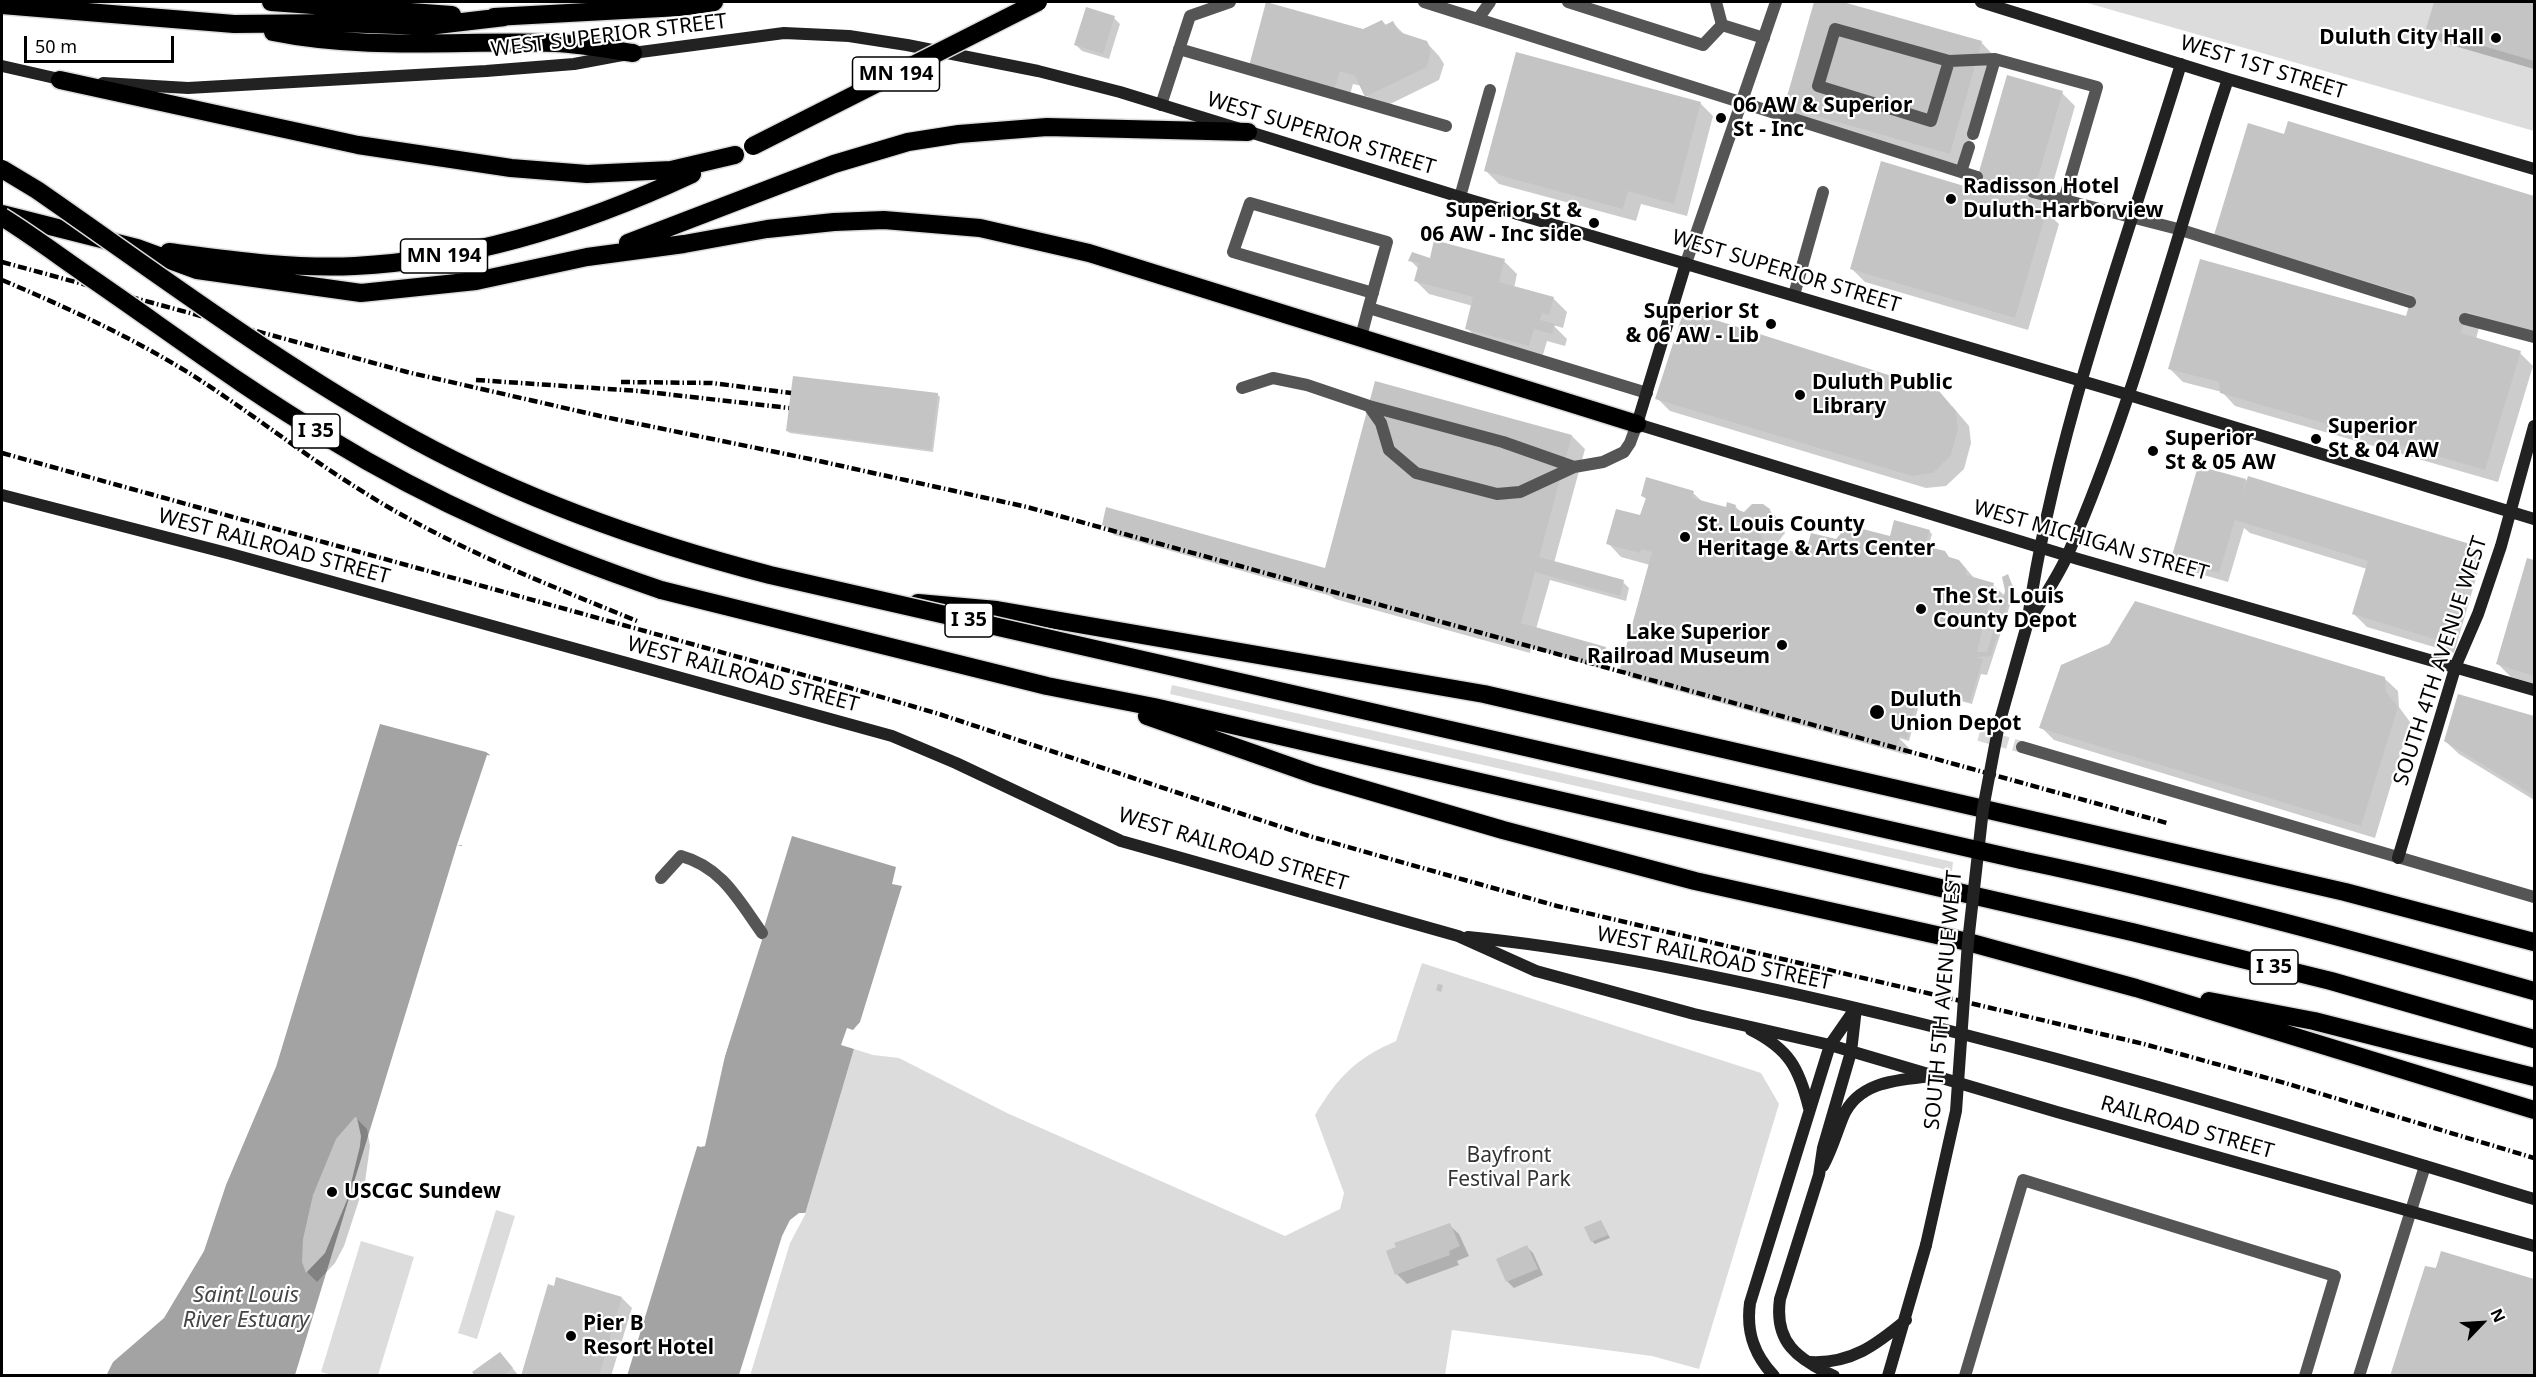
<!DOCTYPE html>
<html>
<head>
<meta charset="utf-8">
<style>
  body { margin:0 }
  #map { position:relative; width:2536px; height:1377px; overflow:hidden; background:#fff; font-family:"Noto Sans",sans-serif }
  canvas { display:block }
  .frame { position:absolute; inset:0; border:3px solid #000; pointer-events:none }
  .north { position:absolute; left:2452px; top:1293px; width:60px; height:60px; -webkit-text-stroke:4px #fff; paint-order:stroke; rotate:65deg; font-size:16px; font-weight:700; line-height:24px; text-align:center; color:#000 }
  .north::after { content:''; display:block; margin:auto; width:21px; height:27px; background:#000; clip-path:polygon(50% 0,100% 100%,50% 72%,0 100%) }
  .scale { position:absolute; left:24px; top:36px; width:150px; height:27px; box-sizing:border-box; border:3px solid #000; border-top:0; padding-left:8px; font-size:18px; line-height:21px; white-space:nowrap; color:#000; -webkit-text-stroke:4px #fff; paint-order:stroke }
</style>
</head>
<body>
<div id="map">
<canvas width="2536" height="1377"></canvas>
<div class="frame"></div>
<div class="north">N</div>
<div class="scale">50 m</div>
</div>
<script>
const c = document.querySelector('canvas').getContext('2d');
c.lineJoin = 'round';
function paint(path, color) { c.fillStyle = color; c.fill(path, 'evenodd'); }
function strokePath(path, color, width, dash) { c.strokeStyle = color; c.lineWidth = width; c.lineCap = dash ? 'butt' : 'round'; c.setLineDash(dash || []); c.stroke(path); }
function drawText(font, color, halo, rows, align = 'center') {
  c.font = font + ' "Noto Sans",sans-serif'; c.lineWidth = 4.5; c.setLineDash([]); c.textBaseline = 'middle'; c.strokeStyle = halo; c.fillStyle = color; for (const [text, x, y, turn = 0] of rows) {
    c.save(); c.translate(x, y); c.rotate((+turn || 0) * Math.PI / 180); c.textAlign = isNaN(turn) ? turn : align; if (halo) c.strokeText(text, 0, 0); c.fillText(text, 0, 0); c.restore();
  }
}
const green = new Path2D(`
  M2084,2H2534V131Z
  M1172,685L1953,862L1952,871L1170,694Z
  M1422,963L1761,1073L1779,1104L1699,1369L1652,1356L1452,1330L1445,1375L747,1376L787,1241L805,1213L854,1049L873,1055L899,1058L1007,1113L1285,1236L1340,1209L1344,1193L1315,1115C1338,1077 1355,1059 1396,1041Z
  M496,1210L515,1216L477,1339L458,1333Z
  M361,1241L414,1257L378,1375H332L321,1372Z`);
const water = new Path2D(`
  M380,724L486,752L490,755L462,846L457,845L295,1375L106,1376L113,1362L164,1318L204,1251L226,1185L276,1067Z
  M792,836L896,867L892,884L902,886L860,1022L853,1030L847,1028L841,1045L854,1049L805,1214L787,1241L739,1376H627Z`);
const pier = new Path2D(`
  M487,755L493,756L465,845H457Z
  M758,936L762,940L725,1056L705,1146L701,1147L697,1146V1135Z
  M799,1213H806L790,1243L750,1376L739,1375L782,1236L790,1220Z`);
const shadow = new Path2D(`
  M1816,2H1838L1981,42L1994,56L1963,166L1799,119L1786,106Z
  M2435,2H2534V69L2441,42L2428,29Z
  M1114,18L1120,24L1109,59L1082,51L1076,45Z
  M1382,21L1387,26L1393,23L1406,36L1426,42L1439,56L1444,64L1439,80L1380,109L1367,96L1362,86L1353,84L1348,102L1264,79Z
  M2062,93L2075,106L2045,211L2059,224L2028,330L1865,282L1851,268L1975,190Z
  M1700,103L1713,116L1687,216L1641,204L1636,221L1499,184L1486,171Z
  M2289,122L2534,198V341L2480,324L2476,339L2520,353L2533,366L2498,482L2235,406L2222,392L2183,382L2170,369L2407,318L2411,304L2229,248L2285,136Z
  M1410,260L1504,261L1517,274L1514,288L1554,299L1567,312L1563,328L1553,325L1567,339L1565,346L1547,341L1542,358L1480,342L1467,328L1473,306L1429,294L1416,281L1419,269Z
  M937,394L940,397L933,452L790,433L787,431Z
  M1657,398L1952,406L1969,426L1971,443L1964,469L1946,486L1926,488L1670,411Z
  M1572,436L1585,449L1554,563L1623,582L1629,588L1626,601L1550,580L1536,629L1605,648L1611,654L1607,670L1531,648L1530,653L1335,599L1331,596L1114,535L1104,525L1324,569Z
  M2245,480L2469,545L2482,558L2454,653L2367,627L2354,614L2367,569L2250,533L2244,528L2228,582L2183,569L2173,559Z
  M1693,493L1703,502L1727,509L1735,506L1742,513L1766,507L1780,521L1785,533L1774,547L1806,556L1841,542L1891,538L1929,531L1932,534L1928,548L1961,563L1976,580L1993,585L2005,596L2008,576L2013,586V596L1987,675L1981,674L1972,704L1923,691L1909,741L1899,738L1909,748L1907,755L1631,678L1621,668L1650,565L1621,557L1608,543L1641,517L1647,500L1643,496Z
  M2528,560L2534,562V684L2511,677L2498,664Z
  M2384,678L2398,691L2399,707L2410,722L2375,838L2054,740L2041,727Z
  M2459,696L2534,718V800L2459,754L2445,741Z
  M357,1119L367,1129L370,1146L365,1182L344,1246L335,1263L317,1282L307,1272L303,1261Z
  M1601,1221L1610,1238L1595,1244L1592,1241Z
  M1449,1225L1459,1234L1469,1256L1457,1261L1459,1265L1407,1284L1397,1274Z
  M1527,1247L1533,1253L1543,1275L1514,1288L1508,1282L1498,1260Z
  M2442,1253L2534,1281V1376H2392Z
  M622,1298L632,1308L611,1376H522Z
  M506,1360L518,1375L477,1376Z`);
const building = new Path2D(`
  M1266,2L1363,29L1382,20L1385,25L1393,21L1399,32L1427,41L1431,50L1427,67L1365,97L1355,76L1340,71L1334,90L1249,66Z
  M1814,2H1843L1982,41L1950,154L1784,107Z
  M2434,2H2534V61L2426,29Z
  M1086,7L1115,16L1103,54L1074,45Z
  M1516,52L1701,102L1674,204L1628,191L1623,209L1484,171Z
  M2007,75L2063,91L2030,205L2047,210L2015,318L1850,269L1881,161L1974,189Z
  M2288,121L2534,196V332L2467,312L2461,333L2521,351L2485,470L2220,393L2219,382L2168,369L2200,259L2406,316L2412,295L2214,235L2248,123L2284,134Z
  M1434,240L1505,259L1499,282L1554,297L1549,315L1542,313L1540,320L1555,324L1552,334L1534,329L1529,346L1465,329L1473,297L1414,281L1419,263L1408,261L1412,252L1430,258Z
  M1684,310L1939,391L1956,411L1958,429L1951,455L1933,473L1912,476L1655,399Z
  M793,376L938,393L931,450L786,431Z
  M1375,381L1572,435L1539,557L1624,580L1620,596L1535,572L1521,623L1606,647L1601,665L1102,525L1106,507L1325,568Z
  M2198,466L2246,479L2241,498L2248,476L2470,544L2441,641L2352,614L2368,561L2235,520L2219,573L2171,559Z
  M1646,477L1694,491L1692,498L1726,507L1727,502L1736,505L1735,509L1744,512L1752,504H1763L1770,509L1772,518L1769,527L1761,532L1763,543L1805,555L1811,533L1836,539L1843,531L1855,527L1890,536L1894,520L1930,530L1925,546L1945,551L1949,557L1959,560L1966,569V575L1994,583L1977,652H1987L2005,591L2002,577L2008,574L2011,582V592L1991,656L1976,657L1983,659L1970,702L1920,689L1907,739L1900,736L1897,746L1620,669L1652,552L1641,549L1640,553L1606,544L1616,509L1640,515L1646,498L1641,496Z
  M2527,558L2534,560V676L2496,664Z
  M2135,601L2385,677L2386,692L2398,707L2361,826L2039,728L2061,665L2109,644Z
  M2458,694L2534,716V796L2444,741Z
  M1438,984L1443,985L1441,992L1436,990Z
  M355,1117L357,1118L361,1136L360,1146L347,1200L325,1253L306,1273L302,1262L303,1239L313,1195L336,1139Z
  M1601,1220L1608,1235L1591,1242L1584,1227Z
  M1450,1223L1460,1246L1449,1251L1450,1255L1395,1275L1386,1251L1396,1247L1394,1243Z
  M1527,1245L1538,1269L1506,1282L1496,1259Z
  M2441,1251L2534,1279V1376H2390L2425,1266L2436,1268Z
  M556,1277L622,1297L599,1376H521L548,1284L554,1286Z
  M500,1352L513,1368L507,1373L509,1376H475L472,1372Z`);
const streetTunnel = new Path2D(`
  M1979,735L2022,747`);
const lane = new Path2D(`
  M1424,2L1977,177
  M1568,2L1703,45L1722,25
  M1716,2L1722,25
  M1478,19L1490,2
  M1722,25L1764,38
  M1179,49L1446,126
  M1949,61L1931,121L1818,86L1835,29L1949,61L1995,59
  M1161,105L1190,16L1230,2
  M1973,134L1995,59L2097,87L2064,200
  M1961,172L1969,147
  M2033,192L2178,229L2410,302
  M1460,197L1490,90
  M1794,295L1823,192
  M1369,308L1647,393
  M2465,319L2534,337
  M1361,337C1369,305 1378,274 1387,242L1250,203L1233,252L1373,293
  M1242,388L1273,378L1307,385L1369,406L1503,442L1574,467
  M1369,406L1381,423L1389,450L1416,473L1497,494L1520,492L1574,467L1603,462L1624,452L1630,443L1637,424
  M661,878L681,856C722,867 739,901 762,933
  M1965,1376L2023,1180L2335,1276L2305,1376
  M2359,1376L2425,1166`);
const street = new Path2D(`
  M1686,263L1776,2
  M2022,747L2534,897`);
const secondary = new Path2D(`
  M1981,2L2228,79L2534,169
  M2,66L68,81
  M103,83L188,88L486,71L574,64L633,53L784,33L849,36L907,45L1038,71L1120,92L1460,197L2129,395L2534,519
  M1686,263L1637,424L2078,559L2534,690
  M2,495L231,554L892,736L956,763L1121,841L1458,936L1536,971L1694,1014L1830,1045L2057,1112L2534,1246
  M2028,618C2056,428 2125,247 2181,64
  M2027,625C2040,602 2057,579 2068,554C2135,401 2175,237 2228,79
  M2398,858L2456,665L2478,614L2501,546L2534,426
  M1468,937C1580,948 1690,971 1800,995C2050,1051 2290,1125 2534,1199
  M1751,1030C1789,1049 1799,1068 1809,1108
  M1823,1166C1832,1150 1836,1134 1843,1117C1858,1081 1898,1080 1932,1076
  M1810,1362C1851,1364 1876,1345 1906,1320
  M1774,1376C1754,1355 1746,1332 1750,1303L1830,1045L1855,1009
  M1834,1376C1797,1359 1774,1342 1780,1299L1819,1175L1823,1148L1851,1052L1856,1008
  M1888,1376L1926,1245`);
const highway = new Path2D(`
  M271,2L452,15
  M2,5L234,24L337,23L428,26L505,17
  M494,17L680,7L714,2
  M273,32C366,51 461,40 555,43C581,44 607,49 633,53
  M60,80L358,145L511,168L587,174L671,170L735,155
  M2,214L137,248L197,270L361,293L476,281L587,257L684,244L767,229L834,222L884,220L980,228L1089,253L1637,424
  M628,243L834,164L908,142L959,134L1047,127L1248,132
  M169,252C230,260 293,269 355,266C472,260 587,223 692,174
  M661,590L1047,686L1154,707L2132,932L2331,981L2534,1039
  M918,603L997,610L1484,694L2345,892L2534,942
  M1147,716L1315,775L1503,830L1695,881L1968,942L2136,988L2534,1110
  M2021,860C2194,896 2364,943 2534,991
  M2209,1001L2314,1021L2534,1077`);
const rail = new Path2D(`
  M2,262L407,372L600,416L810,459L1027,507L2167,823
  M2,280C66,307 129,336 189,373C249,411 305,456 365,493C451,547 544,583 637,621
  M476,380L639,391L789,408
  M621,382L712,383L791,393
  M2,453L847,687L939,714L1309,836L1557,906L2144,1044L2285,1083L2534,1158`);
const secondaryBridge = new Path2D(`
  M1926,1245L1956,1111L1968,942L1983,809L1999,724L2027,625`);
const highwayBridge = new Path2D(`
  M753,146L1038,2
  M2,169L37,190C161,276 282,367 415,440C527,501 647,543 770,575L2021,860
  M2,217C31,235 59,256 88,276C167,330 245,389 328,438C434,503 544,550 661,590`);
const markers = [
  [2496,38,6,"#000"],
  [1721,118,6,"#000"],
  [1951,199,6,"#000"],
  [1594,223,6,"#000"],
  [1771,324,6,"#000"],
  [1800,395,6,"#000"],
  [2316,439,6,"#000"],
  [2153,451,6,"#000"],
  [1685,537,6,"#000"],
  [1921,609,6,"#000"],
  [1782,645,6,"#000"],
  [1877,712,8,"#000"],
  [332,1192,6,"#000"],
  [571,1336,6,"#000"]
];
const shields = [
  [896,74,87],
  [444,256,87],
  [316,431,48],
  [969,620,48],
  [2274,967,48]
];
const shieldNames = [
  ["MN 194",896,74],
  ["MN 194",444,256],
  ["I 35",316,431],
  ["I 35",969,620],
  ["I 35",2274,967]
];
const streetNames = [
  ["WEST SUPERIOR STREET",609,36,-7],
  ["WEST 1ST STREET",2263,68,17],
  ["WEST SUPERIOR STREET",1321,134,17],
  ["WEST SUPERIOR STREET",1786,272,17],
  ["WEST MICHIGAN STREET",2091,541,16],
  ["WEST RAILROAD STREET",274,547,15],
  ["SOUTH 4TH AVENUE WEST",2441,661,-72],
  ["WEST RAILROAD STREET",743,675,15],
  ["WEST RAILROAD STREET",1233,850,17],
  ["WEST RAILROAD STREET",1714,959,12],
  ["SOUTH 5TH AVENUE WEST",1944,1000,-85],
  ["RAILROAD STREET",2187,1128,16]
];
const poiNames = [
  ["Duluth City Hall",2484,38,"right"],
  ["06 AW & Superior",1733,106],
  ["St - Inc",1733,130],
  ["Radisson Hotel",1963,187],
  ["Duluth-Harborview",1963,211],
  ["Superior St &",1582,211,"right"],
  ["06 AW - Inc side",1582,235,"right"],
  ["Superior St",1759,312,"right"],
  ["& 06 AW - Lib",1759,336,"right"],
  ["Duluth Public",1812,383],
  ["Library",1812,407],
  ["Superior",2328,427],
  ["St & 04 AW",2328,451],
  ["Superior",2165,439],
  ["St & 05 AW",2165,463],
  ["St. Louis County",1697,525],
  ["Heritage & Arts Center",1697,549],
  ["The St. Louis",1933,597],
  ["County Depot",1933,621],
  ["Lake Superior",1770,633,"right"],
  ["Railroad Museum",1770,657,"right"],
  ["Duluth",1890,700],
  ["Union Depot",1890,724],
  ["USCGC Sundew",344,1192],
  ["Pier B",583,1324],
  ["Resort Hotel",583,1348]
];
const parkNames = [
  ["Bayfront",1509,1156],
  ["Festival Park",1509,1180]
];
const waterNames = [
  ["Saint Louis",246,1296],
  ["River Estuary",246,1321]
];
paint(green, '#dcdcdc');
paint(water, '#a3a3a3');
paint(pier, '#fff');
paint(shadow, '#0003');
paint(building, '#c4c4c4');
strokePath(streetTunnel, '#d9d9d9', 12, [12, 6]);
strokePath(highway, '#dbdbdb', 21);
strokePath(lane, '#555', 12);
strokePath(street, '#555', 12);
strokePath(secondary, '#222', 12);
strokePath(highway, '#000', 18);
strokePath(rail, '#000', 4.5, [9, 3, 1.5, 3]);
strokePath(highwayBridge, '#dbdbdb', 21, []);
strokePath(secondaryBridge, '#222', 12);
strokePath(highwayBridge, '#000', 18);
for (const [x, y, r, color] of markers) { const dot = new Path2D(); dot.arc(x, y, r, 0, 2 * Math.PI); c.fillStyle = color; c.fill(dot); strokePath(dot, '#fff', 2); }
for (const [x, y, w] of shields) { const box = new Path2D(); box.roundRect(x - w / 2, y - 17, w, 34, 4.5); c.fillStyle = '#fff'; c.fill(box); strokePath(box, '#000', 1.5); }
drawText('bold 20px', '#000', null, shieldNames);
drawText('21px', '#000', '#fff', streetNames);
drawText('bold 21px', '#000', '#fff', poiNames, 'left');
drawText('21px', '#333', '#fff', parkNames);
drawText('italic 22px', '#444', '#fff', waterNames);
</script>
</body>
</html>
